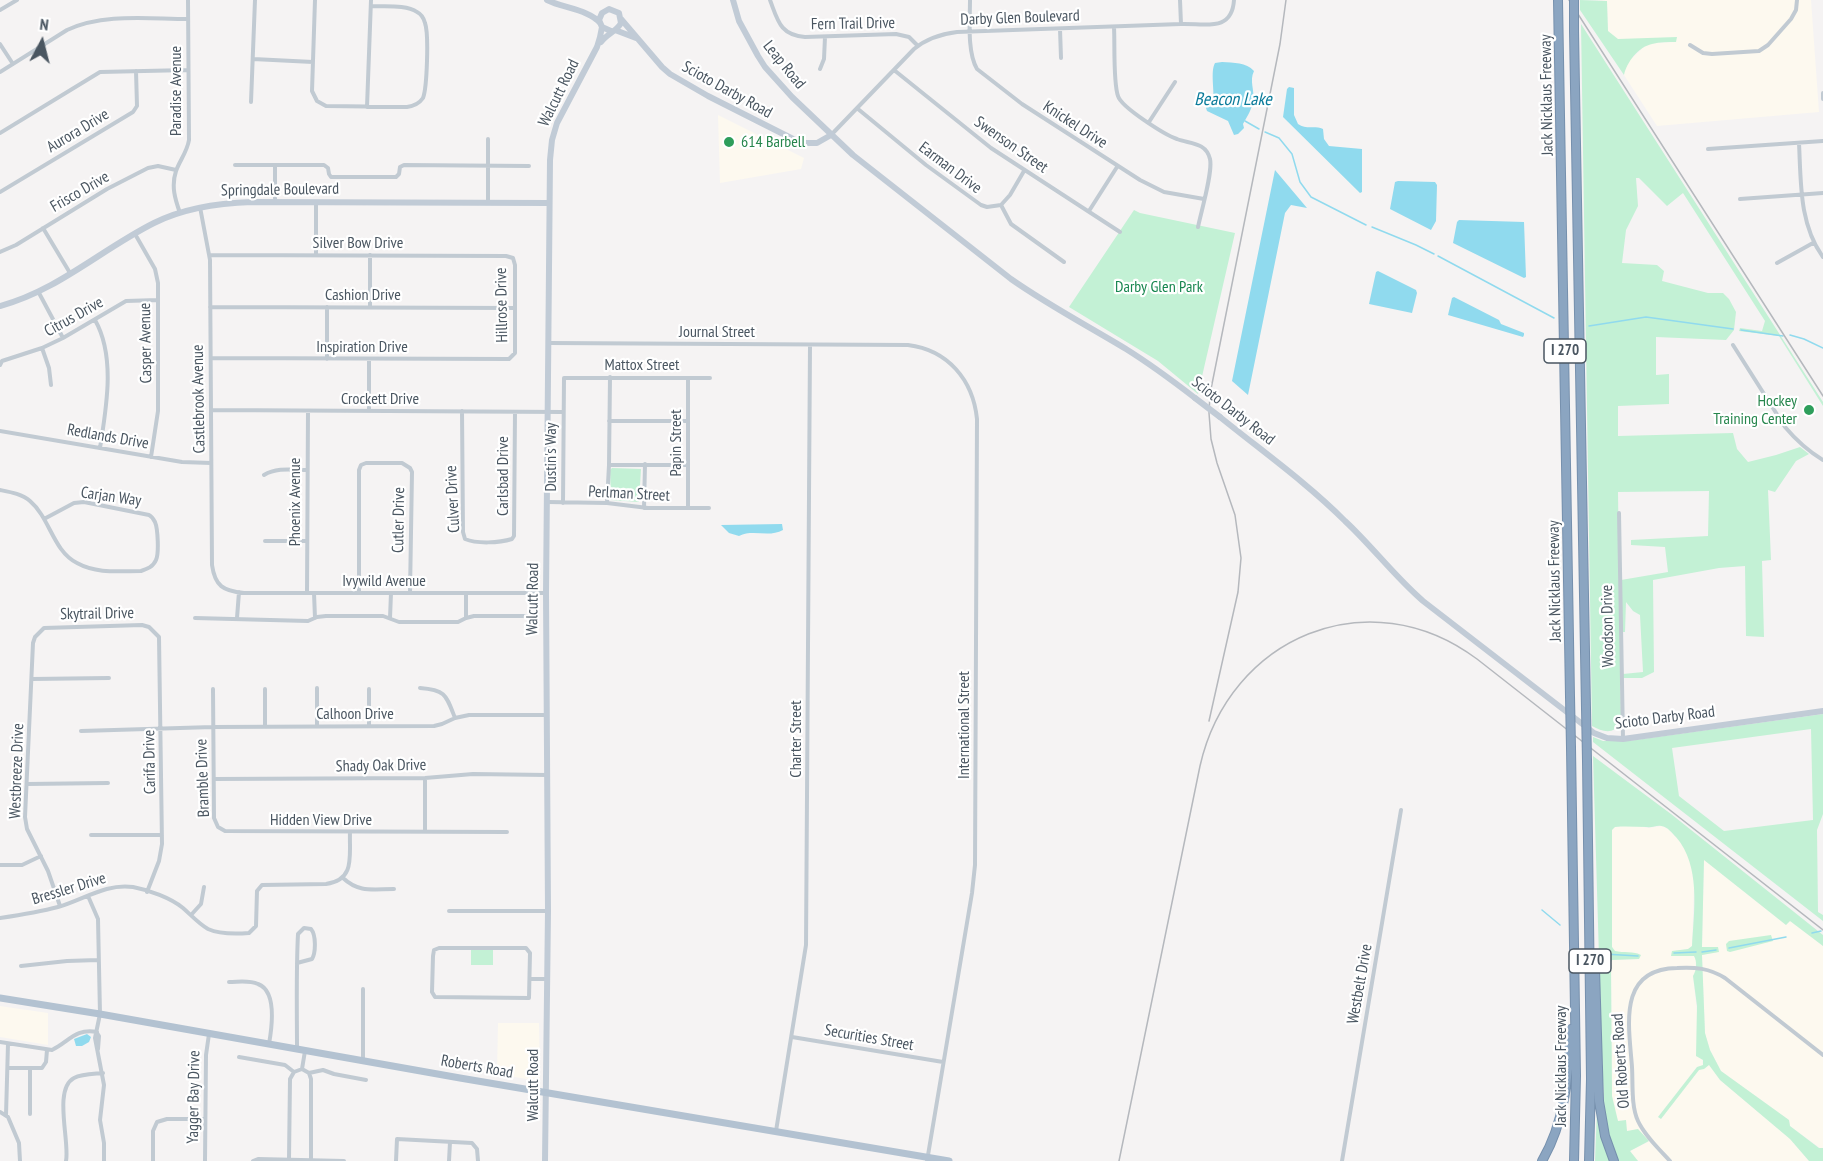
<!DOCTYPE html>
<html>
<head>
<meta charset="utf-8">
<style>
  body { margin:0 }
  #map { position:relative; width:1823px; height:1161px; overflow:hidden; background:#f5f3f3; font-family:"PT Sans Narrow",sans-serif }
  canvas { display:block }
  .north { position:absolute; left:12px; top:12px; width:60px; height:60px; -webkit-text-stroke:4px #fff; paint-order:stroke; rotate:7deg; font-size:16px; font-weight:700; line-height:24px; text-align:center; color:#4a5661 }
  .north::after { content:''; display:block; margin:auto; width:21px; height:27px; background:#4a5661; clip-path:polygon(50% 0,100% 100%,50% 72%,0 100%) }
</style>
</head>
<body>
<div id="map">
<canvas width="1823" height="1161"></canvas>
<div class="north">N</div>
</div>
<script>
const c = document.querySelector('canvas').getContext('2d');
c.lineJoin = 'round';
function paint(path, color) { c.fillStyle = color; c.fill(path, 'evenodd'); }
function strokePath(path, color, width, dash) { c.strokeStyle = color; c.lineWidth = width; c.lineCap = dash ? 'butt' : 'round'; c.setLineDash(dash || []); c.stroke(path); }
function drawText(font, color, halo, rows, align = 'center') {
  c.font = font + ' "PT Sans Narrow",sans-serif'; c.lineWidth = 4.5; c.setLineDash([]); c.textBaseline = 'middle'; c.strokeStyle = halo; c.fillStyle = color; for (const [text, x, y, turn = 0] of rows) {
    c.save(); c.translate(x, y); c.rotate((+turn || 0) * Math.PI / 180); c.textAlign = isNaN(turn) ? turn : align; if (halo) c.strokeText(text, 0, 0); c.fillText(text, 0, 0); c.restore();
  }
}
const commercial = new Path2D(`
  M1596,0H1811L1819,112L1657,126L1624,75L1625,68L1628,62L1645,46L1652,43L1676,42L1617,39L1608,31L1607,1Z
  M718,115L804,158L801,169L720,183Z
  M1636,825L1648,828L1662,826L1668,829L1684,846L1691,863L1694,886L1692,946L1688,949L1672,951L1671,956H1694L1696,960L1695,972L1693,976L1703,1066L1697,1067L1658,1117L1661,1119L1699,1070L1709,1064L1720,1080L1790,1139L1809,1161H1638L1630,1151L1648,1142L1627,1131L1618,1121L1613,1105L1612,1096L1611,962L1612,960L1639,959L1638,953H1623L1614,951L1612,947V830L1614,827Z
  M1704,860L1786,925L1790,921L1823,946V1148H1820L1790,1126L1789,1120L1721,1071L1710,1050L1705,1033L1702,955L1718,952L1717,947H1702Z
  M0,1006L48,1013V1045L0,1037Z
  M498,1023H539L540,1078L538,1081L497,1074Z`);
const green = new Path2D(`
  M1580,0L1607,1L1608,31L1618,39L1677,37L1676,42C1668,42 1660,42 1652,44C1638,47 1627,62 1624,75L1580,10Z
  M1581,24L1823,402V406L1779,336L1739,331L1740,328L1762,331L1765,321L1683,193L1667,206L1639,178H1636L1638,206L1626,230L1622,263L1657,265L1664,271L1662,281L1708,293H1723L1729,299L1736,312L1734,330L1726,340L1656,337V375L1669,374V404L1618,406V436L1733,433L1737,449L1748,462L1776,455L1800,447L1809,454L1796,461L1775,492L1768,490L1771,560L1762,561L1764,637L1746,636L1745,566L1719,568L1653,580L1654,672L1642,678H1623V674L1643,672L1640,615L1633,611L1626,602L1625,632H1622L1621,580L1668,572L1665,547L1631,545V540L1708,536L1709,491L1618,492L1621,722C1614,735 1603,732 1592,726Z
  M1134,210L1140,213L1235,233L1198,394L1158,361L1069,307Z
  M612,468L641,469L639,502L611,500L610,470Z
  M1823,714V814L1817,830L1818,912L1823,915V921L1593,742V737L1603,741H1628ZM1811,729L1813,820L1724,831L1679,796L1672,748Z
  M1593,756L1671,814L1823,935V946L1790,921L1786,925L1704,860L1702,947H1718L1719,952L1702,955L1705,1033L1710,1050L1721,1071L1789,1120L1790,1126L1819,1148H1823V1161H1809L1790,1139L1720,1080L1709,1065L1704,1069L1699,1070L1661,1119L1658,1117L1697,1067L1703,1065V1060L1696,1056L1697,1006L1693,976C1697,970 1697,961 1694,956H1671L1672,951L1688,949L1692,946C1694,910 1701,866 1676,837C1672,833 1668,827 1661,826C1657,825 1652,828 1647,827C1636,827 1626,826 1615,827L1612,830V947L1615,951C1623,953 1634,951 1641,955L1639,959L1612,960L1611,962L1612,1096L1618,1121L1626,1120L1627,1131L1638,1129L1649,1141L1630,1151L1638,1161H1617L1609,1139L1605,1121L1602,1058Z
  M1771,935L1773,941L1730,952L1727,951L1726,944L1729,941Z
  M471,950H493V965H471Z
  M1597,1109L1611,1161H1595Z`);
const water = new Path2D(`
  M1222,62C1234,63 1246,62 1254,71C1249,81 1255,90 1253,101C1252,109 1247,117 1243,124L1244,128L1238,134L1234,135L1228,121L1207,111L1206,108L1208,104L1213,103C1215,91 1210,72 1215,63Z
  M1289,87L1294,88V115L1298,124C1306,130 1315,125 1323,129L1324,139L1329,146L1362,149V192L1360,193L1283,117L1287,89Z
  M1275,170L1307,208L1291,205L1285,213L1248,395L1232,381Z
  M1398,181L1435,182L1437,185L1436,221L1431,230L1390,209L1395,182Z
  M1459,220L1524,222L1526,277L1524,278L1453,243L1457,222Z
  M1378,271L1416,290L1417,293L1412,313L1369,304L1376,272Z
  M1454,297L1499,320L1501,324L1524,333V335L1523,337L1448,315L1452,298Z
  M782,524L783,530C769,538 753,529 739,536L729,533L721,525Z
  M87,1034L91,1037L89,1042L82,1046H76L74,1039Z`);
const stream = new Path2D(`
  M1245,121L1259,129
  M1265,132L1279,138L1292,154L1300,182L1311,197L1366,225
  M1372,227L1416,245L1434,254
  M1438,256L1554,318
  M1589,326L1646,317L1733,329
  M1741,330L1783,336
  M1790,335L1804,339L1823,348
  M1542,910L1560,925
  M1812,933L1821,931
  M1729,948L1786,937
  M1702,952L1716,950
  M1674,953L1696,952
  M1604,954L1638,956`);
const street = new Path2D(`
  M315,0L312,91L317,101L326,106L407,107C414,106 419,104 423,98C427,88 429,34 425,23C424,19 421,14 417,12C406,4 384,7 371,6
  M770,0C778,21 780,35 805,37L896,34L909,37L918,46
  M970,0C970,20 967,52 977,69L1022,104L1140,180L1164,192L1204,199
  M1180,0L1181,24
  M0,10L17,0
  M1114,27C1115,44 1113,82 1118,96C1121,107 1165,135 1177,139C1190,144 1206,142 1210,159C1213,172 1201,212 1198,227
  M1060,29L1061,58
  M0,44L13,64
  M1690,45L1703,53L1712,54L1759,51L1768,45L1791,19L1796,10L1797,0
  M253,59L313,62
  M820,69L824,59L825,37
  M894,70L991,148L1120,232
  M0,72L67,30C104,13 148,19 188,19
  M1823,93V99
  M251,102L255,0
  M367,107L371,0
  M858,109L926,165L981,205L987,207L1001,205L1010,195L1024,171
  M1149,122L1175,82
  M0,133L100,72L188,70
  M832,134L914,49C926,39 941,34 957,32L1181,24C1204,23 1232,33 1234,0
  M1799,143C1801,182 1799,224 1823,257
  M1708,149L1823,141
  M235,165H324L328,168L329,174L331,177H396L399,174L400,167L404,165L529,166
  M0,192L133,112L137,106L136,71
  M1740,199L1823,193
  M275,202V165
  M488,203V139
  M1001,205L1011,224L1064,262
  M200,207L210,260L212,565C215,586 223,591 244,593H546
  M1089,211L1117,167
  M180,213C175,199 171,186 176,171C180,160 187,152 189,140L188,0
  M43,228L70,273
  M135,234L155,269L158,283V411L151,457
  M0,252L16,245L107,189L148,168L158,166L176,170
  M209,255L506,256L513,258L515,265V353L509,359L211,358
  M316,255V203
  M1777,263L1813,243
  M39,293L63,338
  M210,307L515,308
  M370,307V255
  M95,320C116,357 106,409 100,448
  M549,343L908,345C948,350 973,380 977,419L975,865L972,893L927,1161
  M1733,345L1785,427C1796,440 1808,451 1823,460
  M42,348L49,368L51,385
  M327,359V307
  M369,359V411
  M0,365L2,361L42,348L63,338L126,301L158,300
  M688,378V508
  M212,410L563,412
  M462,411L463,532L465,539C477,544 499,543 512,539L514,536L515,412
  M609,421H688
  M0,431L182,462L211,463
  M609,465H688
  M264,475C277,467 293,470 307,470
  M0,490C10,492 22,494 30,501C50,518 53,551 77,563C97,574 119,571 141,571C147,569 153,567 156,560C159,554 158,529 155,522C154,520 151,516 149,515L84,502L74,503L44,519
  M548,502L607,503L648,508H709
  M563,503L564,378H710
  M607,503L609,465L610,377
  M644,508L645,464
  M1619,513L1623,739
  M265,541H307
  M307,593L308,411
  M314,593L315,618
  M359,593V470L361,465L366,463H402L410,468L412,472L410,593
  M195,618L308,621L317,617L326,616H383L399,622H458L466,618V593
  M237,618L239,592
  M390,618L391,593
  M466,618L474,616H533
  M32,679L109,678
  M420,688C446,690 446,695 455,718
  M213,689L214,818L218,827L225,831L507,832
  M265,689V727
  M369,689V726
  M317,727V688
  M81,731L213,727L434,726L442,724L455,718L469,715H546
  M425,778V832
  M214,779L425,778L473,774L547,775
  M27,784L108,783
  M91,835H162
  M0,865H22L41,856
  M343,878C359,893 373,889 394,889
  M88,896L98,919L100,1014L95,1038L104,1085L100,1120L104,1143V1161
  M60,906L48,871L27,829L25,817L33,643L35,637L44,628L142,625L149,627L159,637L162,844L159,861L147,892
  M449,911H548
  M191,915L201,904L204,887
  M0,918C20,915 39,912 58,907C83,900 106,883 133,887C149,890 171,898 183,908C191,915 199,924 208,929C219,934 236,934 249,933L256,926L257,891L262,885L326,884C356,880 349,855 350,832
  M439,948H526L530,953L529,998L435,997L432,992L433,956L434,950Z
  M297,963L312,959C316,952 316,935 311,929L304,928L298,934C296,972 297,1011 297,1050
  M21,966L67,961L98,960
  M530,979H547
  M229,982C239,982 249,980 258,984C277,991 272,1027 269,1044
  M97,1033L99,1036L98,1049
  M792,1037L943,1062
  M0,1042L52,1050C69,1042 75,1028 97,1032
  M239,1057L285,1065L294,1072
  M363,1060V989
  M9,1068H42L46,1062L47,1050
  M30,1068V1114
  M302,1069L309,1073L311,1079V1160
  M309,1073L323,1070L334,1074L366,1080
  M0,1112L8,1117L19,1143L20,1161
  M6,1115L8,1044
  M776,1131L806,945L810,345
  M289,1159L290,1079L294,1072L302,1069L305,1051
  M66,1161C70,1142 53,1089 74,1078C82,1074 94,1074 103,1073
  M153,1161V1131L157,1122L167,1119H205
  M205,1161L206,1055L209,1034
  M253,1161L258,1159L344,1161
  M396,1161L397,1139L472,1143L477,1149L478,1161
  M449,1161L450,1142
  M1342,1161L1401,810
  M1670,1161C1659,1149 1645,1136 1638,1121C1631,1106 1633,1084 1632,1067C1629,1026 1617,969 1677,968C1695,967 1709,968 1725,978L1823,1055`);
const secondary = new Path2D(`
  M547,0C563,8 590,10 600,23
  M733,0L739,21L758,56L765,67L792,97L853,155L1011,279C1048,305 1088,326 1126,349C1150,364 1173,381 1195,398
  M621,19L662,67L670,74L708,96L801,143H817L831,135
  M615,30L636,38
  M601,42C607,34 617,31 621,23L619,13L609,9L602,13L599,20L602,27L611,31
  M0,306C57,291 102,249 154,223C184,208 218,203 252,202L549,203
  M1220,417C1262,451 1307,483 1345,521C1372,546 1394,576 1423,601L1594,733L1607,738L1623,739L1823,711
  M545,1161L548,911L546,593L550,160L552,140L557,123L597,47L600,37L602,27`);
const primary = new Path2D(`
  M0,998L100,1014L460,1078L949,1161`);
const highway = new Path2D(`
  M1558,0L1570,696
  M1574,31L1586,708
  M1571,748L1576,1076L1574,1161
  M1587,761L1591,1079L1589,1161
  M1595,969L1599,1101L1605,1136L1614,1161
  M1542,1161C1566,1120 1568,1075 1571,1029`);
const rail = new Path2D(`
  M1569,0L1823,396
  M1209,721L1238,592L1241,558L1235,515L1217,463L1211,439L1209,413L1210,394L1280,44L1286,0
  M1119,1161L1200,766C1229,637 1369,578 1477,659L1823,930`);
const secondaryBridge = new Path2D(`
  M1195,398L1220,417`);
const highwayBridge = new Path2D(`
  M1574,0V31
  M1570,696L1571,748
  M1586,708L1587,761`);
const markers = [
  [729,142,6,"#2e9e5b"],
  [1809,410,6,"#2e9e5b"]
];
const shields = [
  [1565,351,42],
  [1590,961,42]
];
const shieldNames = [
  ["I 270",1565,351],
  ["I 270",1590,961]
];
const streetNames = [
  ["Darby Glen Boulevard",1020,18,-2],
  ["Fern Trail Drive",853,24,-1],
  ["Leap Road",784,65,51],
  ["Scioto Darby Road",727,90,29],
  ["Paradise Avenue",176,91,-90],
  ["Walcutt Road",559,93,-64],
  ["Jack Nicklaus Freeway",1547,95,-91],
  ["Knickel Drive",1075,125,33],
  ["Aurora Drive",78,131,-31],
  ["Swenson Street",1011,145,35],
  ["Earman Drive",950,168,37],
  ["Springdale Boulevard",280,190,-1],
  ["Frisco Drive",80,192,-30],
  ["Silver Bow Drive",358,243],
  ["Cashion Drive",363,295],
  ["Hillrose Drive",502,305,-91],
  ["Citrus Drive",74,317,-29],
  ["Journal Street",717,332],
  ["Casper Avenue",146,343,-91],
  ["Inspiration Drive",362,347],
  ["Mattox Street",642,365],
  ["Castlebrook Avenue",199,399,-91],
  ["Crockett Drive",380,399],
  ["Scioto Darby Road",1233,411,38],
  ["Redlands Drive",108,437,10],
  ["Papin Street",676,443,-90],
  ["Dustin's Way",551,457,-90],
  ["Carlsbad Drive",503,476,-90],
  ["Perlman Street",629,494,3],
  ["Carjan Way",111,497,8],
  ["Culver Drive",453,499,-93],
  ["Phoenix Avenue",295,502,-90],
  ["Cutler Drive",399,520,-89],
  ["Ivywild Avenue",384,581],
  ["Jack Nicklaus Freeway",1555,581,-91],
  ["Walcutt Road",533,599,-89],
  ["Skytrail Drive",97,614,-1],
  ["Woodson Drive",1608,626,-91],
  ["Calhoon Drive",355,714],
  ["Scioto Darby Road",1665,718,-7],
  ["International Street",964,725,-90],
  ["Charter Street",796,739,-90],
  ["Carifa Drive",150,762,-91],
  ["Shady Oak Drive",381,766,-1],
  ["Westbreeze Drive",17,771,-88],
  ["Bramble Drive",203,778,-92],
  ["Hidden View Drive",321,820],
  ["Bressler Drive",69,889,-17],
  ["Westbelt Drive",1360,984,-80],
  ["Securities Street",869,1038,10],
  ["Old Roberts Road",1621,1061,-94],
  ["Jack Nicklaus Freeway",1561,1066,-90],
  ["Roberts Road",477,1067,10],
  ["Walcutt Road",533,1085,-90],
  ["Yagger Bay Drive",194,1097,-89]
];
const leisureNames = [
  ["614 Barbell",741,142],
  ["Hockey",1797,401,"right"],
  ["Training Center",1797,419,"right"]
];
const parkNames = [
  ["Darby Glen Park",1159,287]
];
const waterNames = [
  ["Beacon Lake",1233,100]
];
paint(commercial, '#fdf9ef');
paint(green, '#c3f1d5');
paint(water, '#90daee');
strokePath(stream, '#90daee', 1.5);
strokePath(highway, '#7690ad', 10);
strokePath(street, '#c1cad2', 4);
strokePath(secondary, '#c1cbd6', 6);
strokePath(primary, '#b3c2d1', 7);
strokePath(highway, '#8ba5c1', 8);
strokePath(rail, '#b5b8bd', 1.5);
strokePath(highwayBridge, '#7690ad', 10, []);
strokePath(secondaryBridge, '#c1cbd6', 6);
strokePath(highwayBridge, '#8ba5c1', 8);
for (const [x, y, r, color] of markers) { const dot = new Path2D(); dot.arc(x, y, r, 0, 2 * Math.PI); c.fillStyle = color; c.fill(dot); strokePath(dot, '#fff', 2); }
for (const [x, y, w] of shields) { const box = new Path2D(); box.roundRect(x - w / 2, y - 12, w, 24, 4.5); c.fillStyle = '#fff'; c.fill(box); strokePath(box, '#4a5661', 1.5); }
drawText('bold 15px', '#4a5661', null, shieldNames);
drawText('16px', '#4a5661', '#fff', streetNames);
drawText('16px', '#27864d', '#fff', leisureNames, 'left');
drawText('16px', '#17864f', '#fff', parkNames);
drawText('italic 18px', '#0c7c9b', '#fff', waterNames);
</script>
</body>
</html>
